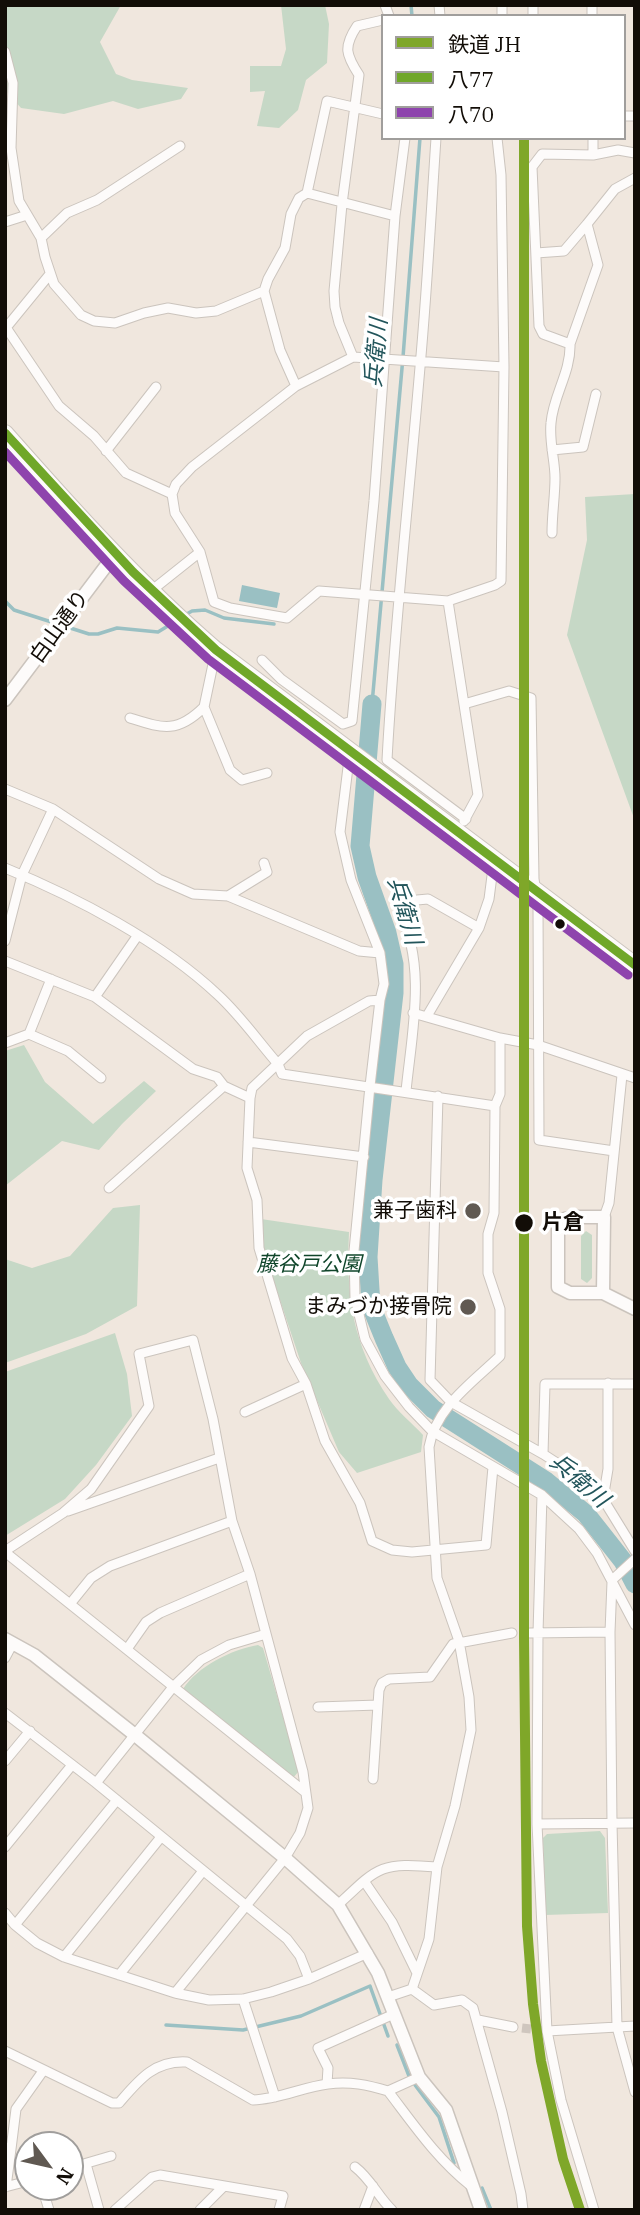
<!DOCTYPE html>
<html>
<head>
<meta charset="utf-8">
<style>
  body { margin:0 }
  #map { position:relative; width:640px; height:2215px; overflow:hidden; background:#f0e7de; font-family:"IBM Plex Serif","Noto Sans JP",serif }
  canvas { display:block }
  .frame { position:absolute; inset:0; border:7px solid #120d07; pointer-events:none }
  .legend { position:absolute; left:381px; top:14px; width:245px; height:126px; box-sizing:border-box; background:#fff; border:2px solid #a09e9c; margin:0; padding:9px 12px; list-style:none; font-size:21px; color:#120d07 }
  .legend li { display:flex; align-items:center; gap:14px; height:35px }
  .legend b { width:35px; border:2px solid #a09e9c }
  .north { position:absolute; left:14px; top:2131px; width:70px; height:70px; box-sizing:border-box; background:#fff; border:2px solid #a09e9c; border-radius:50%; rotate:123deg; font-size:19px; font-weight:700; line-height:28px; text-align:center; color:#120d07 }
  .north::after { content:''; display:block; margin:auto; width:24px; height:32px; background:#605952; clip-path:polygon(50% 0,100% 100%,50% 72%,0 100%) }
</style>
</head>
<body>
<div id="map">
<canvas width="640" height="2215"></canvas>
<div class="frame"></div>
<ul class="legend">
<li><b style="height:9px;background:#7fa729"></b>鉄道 JH</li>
<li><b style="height:9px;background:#70a729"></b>八77</li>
<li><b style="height:9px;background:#8e44ad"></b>八70</li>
</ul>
<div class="north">N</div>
</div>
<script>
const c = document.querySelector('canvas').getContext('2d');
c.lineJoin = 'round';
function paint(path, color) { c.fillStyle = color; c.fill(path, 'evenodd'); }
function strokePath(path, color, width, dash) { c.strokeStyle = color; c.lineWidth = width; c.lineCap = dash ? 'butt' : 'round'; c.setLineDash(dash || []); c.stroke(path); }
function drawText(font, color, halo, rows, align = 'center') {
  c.font = font + ' "IBM Plex Serif","Noto Sans JP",serif'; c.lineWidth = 7; c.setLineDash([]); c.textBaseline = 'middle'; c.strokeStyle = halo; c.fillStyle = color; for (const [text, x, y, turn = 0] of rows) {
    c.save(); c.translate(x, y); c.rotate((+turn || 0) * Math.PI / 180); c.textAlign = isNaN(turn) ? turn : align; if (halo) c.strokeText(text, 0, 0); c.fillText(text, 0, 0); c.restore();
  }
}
const green = new Path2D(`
  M5,5H121L100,42L116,74L132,80L188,88L181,99L138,109L113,101L64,114L21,108L5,90Z
  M281,5H325L329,24L327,63L306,80L298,110L279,128L257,126L265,91L250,92V66H281L286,49Z
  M635,494V821L567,635L587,540L585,497Z
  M24,1045L45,1082L93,1124L144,1081L156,1091L122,1124L99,1150L62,1141L5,1186V1051Z
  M140,1205L137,1306L86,1334L5,1363V1259L32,1268L70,1256L113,1208Z
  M261,1219L349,1232C346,1296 352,1344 389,1399C398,1412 412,1423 423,1435L421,1452L357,1473L339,1452L301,1363L261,1243Z
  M586,1231L592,1235V1278L587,1283L581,1279V1236Z
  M115,1333L127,1374L132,1416L96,1465L65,1499L5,1536V1372Z
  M258,1645L263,1648L299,1771L293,1778L183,1689C197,1667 232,1649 258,1645Z
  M600,1831L605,1838L608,1913L545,1915L543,1838L547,1834Z`);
const water = new Path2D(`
  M242,585L280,593L277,608L239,601Z`);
const stream = new Path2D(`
  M411,5L412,16
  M5,601L14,610L89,634H98L117,628L158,632L176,621
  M185,615L192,611L205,610L224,618L274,624
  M372,704L403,357L420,138
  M166,2025L243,2030L301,2016L370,1986L388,2036
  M397,2045L409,2076
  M415,2085L439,2117L454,2163
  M482,2188L491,2210`);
const river = new Path2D(`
  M372,704L360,846L367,877L387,933L394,964V993L373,1180L368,1257L371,1306L384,1338L397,1367L409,1385L433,1409L546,1481L586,1514L623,1561L635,1584`);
const streetTunnel = new Path2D(`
  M522,2028L547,2031`);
const street = new Path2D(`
  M385,5L389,16
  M439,5L440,16
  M502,5V16
  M533,5V16
  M592,5V16
  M5,52L13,83L11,148L19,201L41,238L45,257L54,284L81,315L94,321L115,323L144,313L168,308L196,313L216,311L264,291
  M624,116H635
  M436,138C431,214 427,291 420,367C409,498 394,629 387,760L466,819
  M593,138V155
  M307,193L327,101L383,114
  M5,222L27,215
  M41,238L67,213L97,200L180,146
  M536,253L564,251L587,224
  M5,326L59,406L94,436L126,473L172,494
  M5,329L50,274
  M570,344L543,334L539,326L532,167L542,154L593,155L618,150L635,153
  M353,357L339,323L335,307L334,291L342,204L359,75C346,55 343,47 357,26L383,20
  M296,386L280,350L264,291L268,279L285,248L291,214L299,198L307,193L395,216
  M552,450L583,447L596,394
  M106,451L156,387
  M552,533C552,514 555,496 555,478C555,460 549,442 551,423C553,396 571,372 570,344L598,265L587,224L615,189L635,178
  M200,552L214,602L230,608L287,618L319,591L448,601L495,585L501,581L504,367L501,175L497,138
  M151,591L200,552L175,513L172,494L176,484L192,467L296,386L353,357L504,367
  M448,601L478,795L464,821
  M216,650L204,707L230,770L242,780L267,773
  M262,660L281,679L343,724L352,721L374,501L395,216L405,138
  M464,704L509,691L531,698L534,879L538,906L539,1140L614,1151
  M130,718C162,728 177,734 204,707
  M350,751L340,832L351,880L380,953L384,984L380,1000L370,1086L354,1251L355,1298L365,1339L385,1376L409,1407L432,1431L542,1495L579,1529L597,1553L635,1625
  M5,789L53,809L159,879L193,894L228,896L359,951L380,953
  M5,868C76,897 162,942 218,995C240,1015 258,1041 278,1064L282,1074L495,1106L500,1094V1038
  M228,896L267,872L264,863
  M5,941L22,875L53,809
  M5,961L95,997L193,1069L217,1077L224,1086L250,1098L252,1088L307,1036L369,1001L380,1000
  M95,997L138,935
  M413,1013L500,1038L538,1045L635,1078
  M427,1016L479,928L489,899L494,860
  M29,1034L68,1051L101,1078
  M5,1043L29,1034L51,979
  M406,1091C412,1031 427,966 399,910L417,900L428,899L479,928
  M438,1096L430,1380L451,1402L543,1454
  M250,1098L247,1168L257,1200L259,1248L292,1358L306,1384L325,1441L360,1503L372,1541L392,1550L412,1552L486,1545L493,1467
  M248,1142L364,1157
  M109,1188L224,1086
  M604,1217L609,1203L622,1075
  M635,1384H545L543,1454L574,1474L603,1499L635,1551
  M245,1412L306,1384
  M542,1495L538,1633L537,1824L547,2031L561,2100L594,2210
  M603,1499L608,1469V1383
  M68,1511L219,1458
  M5,1551L63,1513L91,1489L149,1406L139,1354L193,1340L213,1419L232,1521L250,1574L303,1772L308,1808L300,1833L285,1858L175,1993
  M5,1552L305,1792
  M612,1580L635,1559
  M612,1582L610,1632L612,1823L617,2027L635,2092
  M70,1604L91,1578L110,1566L232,1521
  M530,1633L610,1632
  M127,1649L146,1622L160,1613L250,1574
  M5,1658L13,1643
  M318,1707L378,1705
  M5,1713L96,1783L287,1939L300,1956L309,1979
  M5,1761L30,1731
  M373,1779L379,1690L382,1683L389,1679L430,1677L453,1644L512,1633
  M96,1783L173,1687L201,1660L229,1645L266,1634
  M537,1824L635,1823
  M5,1847L72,1765
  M364,1881L392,1922L417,1973
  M338,1905C378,1867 380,1862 437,1867
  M5,1913L15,1925L37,1943L64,1957L175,1993L209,2000L243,1999L271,1992L309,1979L368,1953
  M15,1925L117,1800
  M64,1957L161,1837
  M119,1975L203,1871
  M412,1989L429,1939L437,1867L455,1806L471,1730L469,1697L459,1641L437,1578L429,1447C436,1407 472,1383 500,1356V1309L488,1273V1234L494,1213L495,1106
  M412,1989L434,2005L462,2000L473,2008L502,2112L521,2194L523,2210
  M388,1997L412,1989
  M243,1999L275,2097
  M478,2020L513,2027
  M547,2031L635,2026
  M5,2051L112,2103H119C138,2081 154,2060 187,2062L253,2100C279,2099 303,2087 328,2084C350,2081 368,2085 388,2091L419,2077
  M327,2084L328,2068L318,2048L394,2014
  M388,2091C414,2125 437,2159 471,2186
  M6,2148L11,2149L6,2187
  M11,2149L16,2109L43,2071
  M86,2164L99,2210
  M355,2167C371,2179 378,2197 392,2210
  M70,2168L111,2156
  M5,2187L28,2181
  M42,2187L49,2210
  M115,2210L152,2177L160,2175L283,2196L279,2210
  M200,2210L224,2186
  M364,2210L373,2186`);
const secondary = new Path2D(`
  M5,700L115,554
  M576,1217H604L603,1293H570L558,1287V1226L565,1219Z
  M603,1293L635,1309
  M5,1639L34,1655L135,1735L285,1858L338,1905L378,1973L419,2077L446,2110L481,2210`);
const highway = new Path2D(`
  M5,433C72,509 139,584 216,650L635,965`);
const bus1 = new Path2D(`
  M5,433L133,572L216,650L635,965`);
const bus2 = new Path2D(`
  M5,452L124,581L208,659L628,975`);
const rail1 = new Path2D(`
  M524,138V1638L527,1926L533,2004L541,2061L563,2159L580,2210`);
const markers = [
  [560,924,6,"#120d07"],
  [473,1211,9,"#605952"],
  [524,1223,10,"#120d07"],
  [468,1307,9,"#605952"]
];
const streetNames = [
  ["白山通り",60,627,-54]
];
const poiNames = [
  ["兼子歯科",457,1211],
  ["まみづか接骨院",452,1307]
];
const stopNames = [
  ["片倉",542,1223]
];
const parkNames = [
  ["藤谷戸公園",309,1265]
];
const waterNames = [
  ["兵衛川",377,353,-85],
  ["兵衛川",404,911,74],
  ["兵衛川",579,1481,41]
];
paint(green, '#c6d8c6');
paint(water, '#9ac0c3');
strokePath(stream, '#9ac0c3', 3.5);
strokePath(river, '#9ac0c3', 19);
strokePath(streetTunnel, '#cfc6be', 9, [9, 4.5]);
strokePath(street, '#cbc4bd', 11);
strokePath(secondary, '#cbc4bd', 15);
strokePath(highway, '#cbc4bd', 18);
strokePath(street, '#fdfbfa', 9);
strokePath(secondary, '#fdfbfa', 12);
strokePath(highway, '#fdfbfa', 16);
strokePath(bus1, '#70a729', 9);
strokePath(bus2, '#8e44ad', 9);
strokePath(rail1, '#7fa729', 10);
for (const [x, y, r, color] of markers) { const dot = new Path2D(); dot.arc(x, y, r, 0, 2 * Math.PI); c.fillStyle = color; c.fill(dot); strokePath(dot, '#fff', 2.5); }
drawText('21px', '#120d07', '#fff', streetNames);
drawText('21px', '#120d07', '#fff', poiNames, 'right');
drawText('bold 21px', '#120d07', '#fff', stopNames, 'left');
drawText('italic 21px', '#0f452a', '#fff', parkNames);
drawText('italic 23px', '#22555b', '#fff', waterNames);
</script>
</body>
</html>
